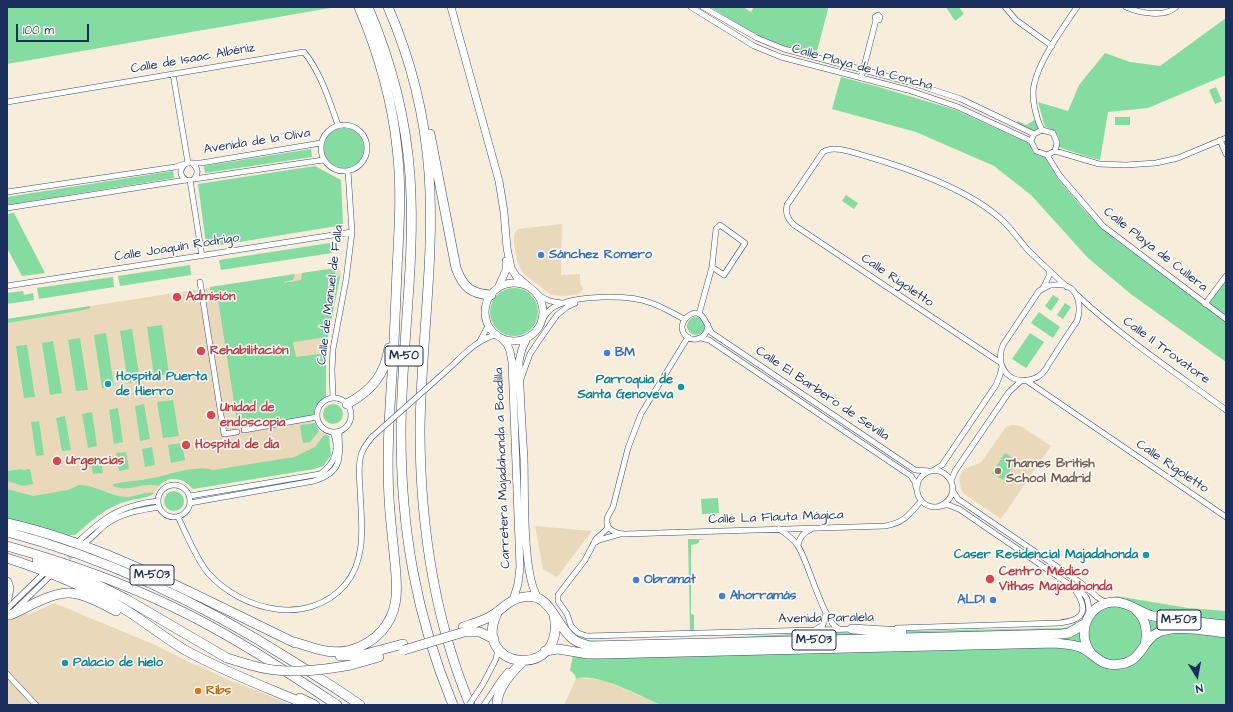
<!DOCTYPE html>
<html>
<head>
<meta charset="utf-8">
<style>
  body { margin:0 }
  #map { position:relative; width:1233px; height:712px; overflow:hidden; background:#f6edda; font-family:"Architects Daughter",sans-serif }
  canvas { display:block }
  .frame { position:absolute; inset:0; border:8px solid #1b2f5e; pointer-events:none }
  .north { position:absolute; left:1177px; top:656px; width:40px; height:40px; -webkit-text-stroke:3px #fdfcf7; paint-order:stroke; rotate:169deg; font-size:11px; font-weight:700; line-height:16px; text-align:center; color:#1b2f5e }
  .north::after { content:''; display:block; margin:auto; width:14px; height:18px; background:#1b2f5e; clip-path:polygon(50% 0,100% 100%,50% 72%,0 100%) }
  .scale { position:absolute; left:16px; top:24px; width:73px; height:18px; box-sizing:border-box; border:2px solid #1b2f5e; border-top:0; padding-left:5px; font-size:12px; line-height:14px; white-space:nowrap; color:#1b2f5e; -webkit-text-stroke:3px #fdfcf7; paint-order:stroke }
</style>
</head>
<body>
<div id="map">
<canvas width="1233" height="712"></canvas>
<div class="frame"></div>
<div class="north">N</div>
<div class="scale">100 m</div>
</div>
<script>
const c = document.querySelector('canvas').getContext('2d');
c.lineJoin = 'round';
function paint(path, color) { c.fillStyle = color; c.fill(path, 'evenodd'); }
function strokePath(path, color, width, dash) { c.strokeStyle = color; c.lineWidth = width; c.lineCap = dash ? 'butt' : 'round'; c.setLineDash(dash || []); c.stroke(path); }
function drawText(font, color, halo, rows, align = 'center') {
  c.font = font + ' "Architects Daughter",sans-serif'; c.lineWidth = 3; c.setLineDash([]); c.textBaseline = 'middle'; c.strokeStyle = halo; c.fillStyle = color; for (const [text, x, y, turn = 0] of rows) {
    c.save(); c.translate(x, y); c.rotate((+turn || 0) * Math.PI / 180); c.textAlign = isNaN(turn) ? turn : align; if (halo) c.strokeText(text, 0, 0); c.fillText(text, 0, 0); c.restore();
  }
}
const built = new Path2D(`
  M562,224L561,275L580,274V284L582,286L583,290L578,294L565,296L551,295L523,273L517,261L514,244V234L518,229Z
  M335,268H339L341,274L331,318L326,353V396L317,403L313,415L315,423L319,431L329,436L331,455L323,466L314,469L193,489L183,480L171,479L160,484L153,495L118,503L100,514L75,535H66L7,519V319Z
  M1011,425H1017L1022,427L1051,446L1001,519L963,493L961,489L959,478L964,469L980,463L982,461L1006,427Z
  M535,526L592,531L557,577L543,569Z
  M7,597L28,615L54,603L153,644L195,665L202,667L224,678L283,701L290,705H7Z
  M579,678L603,680L661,705H564L576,679Z`);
const green = new Path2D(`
  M7,7H336L7,64Z
  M710,7H743L751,12L754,7H828V9L816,55L781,46L758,36Z
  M946,7H959L964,14L955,21Z
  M1226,18V75L1148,108L1108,112L1100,160L1082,155L1059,147C1060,135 1056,130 1045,127L1038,102L1068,111L1079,85L1105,53L1130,62L1160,66Z
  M841,77L879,87L956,110L1030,144L1033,153L1045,157L1058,179L1086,212L1116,240L1226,321V362L1132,295L1088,258L1031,195L994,166L916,132L832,109Z
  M1216,87L1222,101L1215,104L1209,90Z
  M1115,117H1130V125H1115Z
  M1036,119L1040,129L1034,133L1016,124L1018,121L1026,125Z
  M324 148a20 20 0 1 1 40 0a20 20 0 1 1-40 0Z
  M311,149L312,157L205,173L204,166Z
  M315,166L341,180L343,225L209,247L206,244L198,184Z
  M173,171L174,178L7,205V197Z
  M846,195L858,203L854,209L842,201Z
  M14,213L45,273L22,276L7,248V214Z
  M330,243L332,253L221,270L219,260Z
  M190,265L191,275L120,286L118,276Z
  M335,268V274H337L340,277L328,337L293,342L296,357L326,353V396L315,406L313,417L238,428L217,293H211L210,287L295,274L293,280L284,282V283L301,280L302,273Z
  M113,277L114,287L39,299L37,288Z
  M1226,279V315L1208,303Z
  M490 312a24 24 0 1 1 48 0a24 24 0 1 1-48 0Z
  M23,291L24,295L33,293L34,300L7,304V293Z
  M1053,295L1059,299L1051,311L1045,306Z
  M1065,303L1071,307L1063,319L1057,315Z
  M90,306V309L7,323V319Z
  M1039,312L1060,327L1053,338L1031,323Z
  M687 326a9 9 0 1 1 18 0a9 9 0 1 1-18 0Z
  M162,325L169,374L154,376L147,327Z
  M132,329L140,381L128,383L120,331Z
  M106,333L114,386L102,388L94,335Z
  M1030,333L1044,342L1026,368L1012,359Z
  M80,338L88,390L76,391L68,340Z
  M53,341L62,393L50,395L42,343Z
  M27,345L35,397L24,398L16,346Z
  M173,400L179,436L163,438L157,402Z
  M323 414a10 10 0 1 1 20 0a10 10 0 1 1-20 0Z
  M144,404L150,439L140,441L135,406Z
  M118,408L123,442L114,444L109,410Z
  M92,412L97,446L88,448L82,414Z
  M65,416L71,450L62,451L56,418Z
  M39,421L44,455L36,456L31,422Z
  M315,423L319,431L310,442L303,443L300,427L301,425Z
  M324,435L329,436L331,455L323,466L314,469L193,489C184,478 169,474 159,486C142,481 132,493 113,486V484C126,481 140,481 153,478C171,474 195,465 213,470L294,457L315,447Z
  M182,443L185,460L171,463L168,445Z
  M152,447L155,465L145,467L142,449Z
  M126,452L129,469L119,471L116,453Z
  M1005,453L1017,461L1003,480L992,473Z
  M100,456L103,473L93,474L90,457Z
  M22,469V470L30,469L33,484L23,486L7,481V471Z
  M79,485C94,484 111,497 127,497C136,497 146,491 154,493C150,498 135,499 128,501C107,506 91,521 75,535H66L7,519V489L33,496L68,490Z
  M164 501a10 10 0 1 1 20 0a10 10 0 1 1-20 0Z
  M718,498L719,513L702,514L701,499Z
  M688,539H705L699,540V543H697V544L691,545V614L694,615V630H690Z
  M1116,596L1188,608L1226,611V705H661C642,697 595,671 576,679L575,675L570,670L577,637L586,640L603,641L701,639L810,633L1065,628L1080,621L1093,606Z`);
const streetTunnel = new Path2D(`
  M63,563L84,544`);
const street = new Path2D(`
  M691,7L754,46L781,57L908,90L958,107L1031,141
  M703,7L757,38L784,49L909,82L961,99L1034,134
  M1005,7L1016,20L1052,46
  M1126,7C1139,13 1165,18 1176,7
  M878,15L880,17L879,20H876L875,17Z
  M173,74L188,163
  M861,78L876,20
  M7,102L304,52C321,73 329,100 338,125
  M321 148a23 23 0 1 1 46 0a23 23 0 1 1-46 0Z
  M1042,130C1036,118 1031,98 1034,85C1039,60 1063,28 1077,7
  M1042,130L1053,133L1057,143L1055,151L1047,155L1036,151L1031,141L1034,134Z
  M1220,140L1226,154
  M1055,151L1099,164L1126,165L1156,163L1178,158L1226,138
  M1047,155L1060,176L1103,226L1226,319
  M192,163C198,168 199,173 194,179
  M184,165C179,171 180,176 186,180
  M194,179L323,160
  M190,180L202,256
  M7,192L175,167L188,163H201L321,143
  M7,208L186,180
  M200,282L224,434L237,432
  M1050,285C1055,285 1062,284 1067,286C1080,292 1081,309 1077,321C1068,334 1059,348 1050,362C1048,364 1047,368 1045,370C1037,382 1017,384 1007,374C999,365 999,355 1003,345L1039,291Z
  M7,286L352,232
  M1043,288L1049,276V271
  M536,293C545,300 551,302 562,303
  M1077,295C1123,338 1176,373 1226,410
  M1205,304L1226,276
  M699,314L712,267L716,229L720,225L745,243L724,275L712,267
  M542,321C545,315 548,310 554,307C575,295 629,294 651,303C663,307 674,314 684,319
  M708,325C707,343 684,344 682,328C682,324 684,320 687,317C703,304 706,326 712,333L915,470L929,471
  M688,337L641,414L628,448L613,507C611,511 608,515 607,519C605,530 617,534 625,534L885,526C904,523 910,514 921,501
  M701,338L709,340L911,476L915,482L916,488
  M480,341L488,326
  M1001,363L794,225C788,219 785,214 787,205L823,152C834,144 857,154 869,157C913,170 973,191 1005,223C1013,231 1020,241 1027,249C1040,262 1053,274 1067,287
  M445,372C460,359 476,339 496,335
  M521,379L530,354L540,339L557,315L567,307L575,303
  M1027,381L1226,517
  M317 415a17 17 0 1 1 34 0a17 17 0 1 1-34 0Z
  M333,398L332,370L333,349L346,280L352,232L348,171
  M244,430L317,417
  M934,470L942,465L996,385L1000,375L1002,367
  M951,481L955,471L1009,392L1021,381
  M158 501a16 16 0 1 1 32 0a16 16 0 1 1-32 0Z
  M953,491L958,499L1081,583L1097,597L1106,603
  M190,496L320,474C335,464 340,449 333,432
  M190,503L314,481C343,472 340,458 339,432
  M940,506C969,492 942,457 922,476C919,479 917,484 917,489C917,499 925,507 935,507C939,507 943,505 947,505C951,505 955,508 959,509L1073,587C1088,594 1089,600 1089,616
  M178,517C187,535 195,557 208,573C242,611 308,627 345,585C368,558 361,520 360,488C359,477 358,466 361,455C363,448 368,442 372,437
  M608,525L607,529L596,539L585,560L558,595V601L567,614L571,626L578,633L587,636L853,629
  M779,529C786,534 794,539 798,546C809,563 823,622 839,629
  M80,540C96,525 111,512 133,506C141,503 150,502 158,501
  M86,542C93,537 99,530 105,525C121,513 140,510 159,507
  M596,542L599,540L620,534
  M798,545C800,538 802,533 810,530
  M7,609L42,575
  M14,611L50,576
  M897,628L1059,623C1086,620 1089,609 1073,587
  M816,629L823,625L826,613
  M7,674L36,705
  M483,684L496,659L498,649
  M484,705L502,678L508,671`);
const secondary = new Path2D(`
  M451,7L499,181L504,212L507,248L511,268L516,276L529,287
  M485 312a29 29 0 1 1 58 0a29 29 0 1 1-58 0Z
  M498,288L506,270V261
  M527,338L522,349L519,361C520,394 522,427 524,459C525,491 522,574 538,598
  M502,339L507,344L510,351L512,362L520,567L518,584L513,600`);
const highway = new Path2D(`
  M368,7C391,61 406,118 410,176C416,262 401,348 401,433C401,530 416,616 453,705
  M388,7C411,60 425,116 429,173C435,258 421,344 420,429C420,523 434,618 470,705
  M430,134L456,268C463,287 471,294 491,295
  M347,404C371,391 385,375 389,348
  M7,523C109,546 202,599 295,643
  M7,532C110,559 205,605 294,662C316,676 339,690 360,705
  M7,546C64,562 119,581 173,607C230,634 284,670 337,705
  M7,558C47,571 85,586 121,607C143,620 163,637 185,650C221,670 260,685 298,701L304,705
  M37,560L88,580L126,599L227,658L250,665
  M7,582L9,588L7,599
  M1136,610C1146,619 1148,631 1145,645
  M498,611C468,670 567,682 554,615
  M10,615C27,608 51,592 70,593C85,594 103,604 116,611
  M463,627C472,624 483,621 491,616C502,610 507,601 519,598C552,589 553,624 573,639C578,643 584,644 590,646L1061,634L1069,633L1086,623
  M852,629L902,632
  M464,632H480L494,639
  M291,641C302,644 314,649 326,651C349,655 374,644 387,624C401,603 396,577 394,553C392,534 390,516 389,498C386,446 391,395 394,343C395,319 396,294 397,270C399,229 402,189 397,148C392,99 378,52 359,7
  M545,651L558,649L588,654H603L1055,643C1063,644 1072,644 1080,647C1095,653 1100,668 1120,664C1140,662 1141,645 1154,635C1170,623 1207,631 1226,633
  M1091,653C1075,632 1089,602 1115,602C1129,602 1140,613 1153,616C1177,621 1202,622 1226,625
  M340,656H358L403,644
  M351,665L379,657
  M300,698L315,705
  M497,705C497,688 512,672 523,661`);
const streetBridge = new Path2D(`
  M372,437L445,372
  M469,705L483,684`);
const highwayBridge = new Path2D(`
  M404,650L464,632
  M250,665C284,675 317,671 351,665`);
const markers = [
  [541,255,4,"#3f7fe0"],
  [177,297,5,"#e0444e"],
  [201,351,5,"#e0444e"],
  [607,353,4,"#3f7fe0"],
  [108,384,4,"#0f9aa8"],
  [681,387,4,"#0f9aa8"],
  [211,415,5,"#e0444e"],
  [186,445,5,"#e0444e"],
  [57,461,5,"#e0444e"],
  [998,471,4,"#8d6e63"],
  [1146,555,4,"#0f9aa8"],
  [990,579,5,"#e0444e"],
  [636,580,4,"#3f7fe0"],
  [722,596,4,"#3f7fe0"],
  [993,600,4,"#3f7fe0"],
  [65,663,4,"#0f9aa8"],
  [198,691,4,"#e8710a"]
];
const shields = [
  [404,356,38],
  [152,575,44],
  [1179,620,44],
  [814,640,44]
];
const shieldNames = [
  ["M-50",404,356],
  ["M-503",152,575],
  ["M-503",1179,620],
  ["M-503",814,640]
];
const streetNames = [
  ["Calle de Isaac Albéniz",193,59,-10],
  ["Calle Playa de la Concha",862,68,15],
  ["Avenida de la Oliva",257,142,-9],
  ["Calle Joaquín Rodrigo",177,248,-9],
  ["Calle Playa de Cullera",1155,250,38],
  ["Calle Rigoletto",897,281,34],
  ["Calle de Manuel de Falla",331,295,-83],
  ["Calle Il Trovatore",1166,351,36],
  ["Calle El Barbero de Sevilla",822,394,34],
  ["Calle Rigoletto",1172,467,34],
  ["Carretera Majadahonda a Boadilla",503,468,-92],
  ["Calle La Flauta Mágica",776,518,-2],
  ["Avenida Paralela",826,619,-1]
];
const shopNames = [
  ["Sánchez Romero",549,255],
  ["BM",615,353],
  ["Obramat",644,580],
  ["Ahorramás",730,596],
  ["ALDI",985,600,"right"]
];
const healthNames = [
  ["Admisión",186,297],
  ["Rehabilitación",210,351],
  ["Unidad de",220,408],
  ["endoscopia",220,423],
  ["Hospital de día",195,445],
  ["Urgencias",66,461],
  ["Centro Médico",999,572],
  ["Vithas Majadahonda",999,587]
];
const cultureNames = [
  ["Hospital Puerta",116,377],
  ["de Hierro",116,392],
  ["Parroquia de",673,380,"right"],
  ["Santa Genoveva",673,395,"right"],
  ["Caser Residencial Majadahonda",1138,555,"right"],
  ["Palacio de hielo",73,663]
];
const educationNames = [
  ["Thames British",1006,464],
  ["School Madrid",1006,479]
];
const foodNames = [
  ["Ribs",206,691]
];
paint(built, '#e9d9ba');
paint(green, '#84dca1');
strokePath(streetTunnel, '#cac7c1', 5, [5, 2.5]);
strokePath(street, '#3c4c71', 6);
strokePath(secondary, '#3c4c71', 8);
strokePath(highway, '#3c4c71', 10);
strokePath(street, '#fff', 5);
strokePath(secondary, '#fff', 7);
strokePath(highway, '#fff', 9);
strokePath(streetBridge, '#3c4c71', 6, []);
strokePath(highwayBridge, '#3c4c71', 10, []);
strokePath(streetBridge, '#fff', 5);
strokePath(highwayBridge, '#fff', 9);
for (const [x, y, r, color] of markers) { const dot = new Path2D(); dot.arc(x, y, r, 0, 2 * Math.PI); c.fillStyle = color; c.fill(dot); strokePath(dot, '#fdfcf7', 1.5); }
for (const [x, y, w] of shields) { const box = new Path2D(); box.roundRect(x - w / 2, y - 10, w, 20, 3); c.fillStyle = '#fdfcf7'; c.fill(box); strokePath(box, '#1b2f5e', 1); }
drawText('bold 12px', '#1b2f5e', null, shieldNames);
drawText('13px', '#1b2f5e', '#fdfcf7', streetNames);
drawText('bold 13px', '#366cbe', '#fdfcf7', shopNames, 'left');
drawText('bold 13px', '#be3a42', '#fdfcf7', healthNames, 'left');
drawText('bold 13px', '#0d838f', '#fdfcf7', cultureNames, 'left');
drawText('bold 13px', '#785e54', '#fdfcf7', educationNames, 'left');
drawText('bold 13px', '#c56008', '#fdfcf7', foodNames, 'left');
</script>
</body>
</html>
